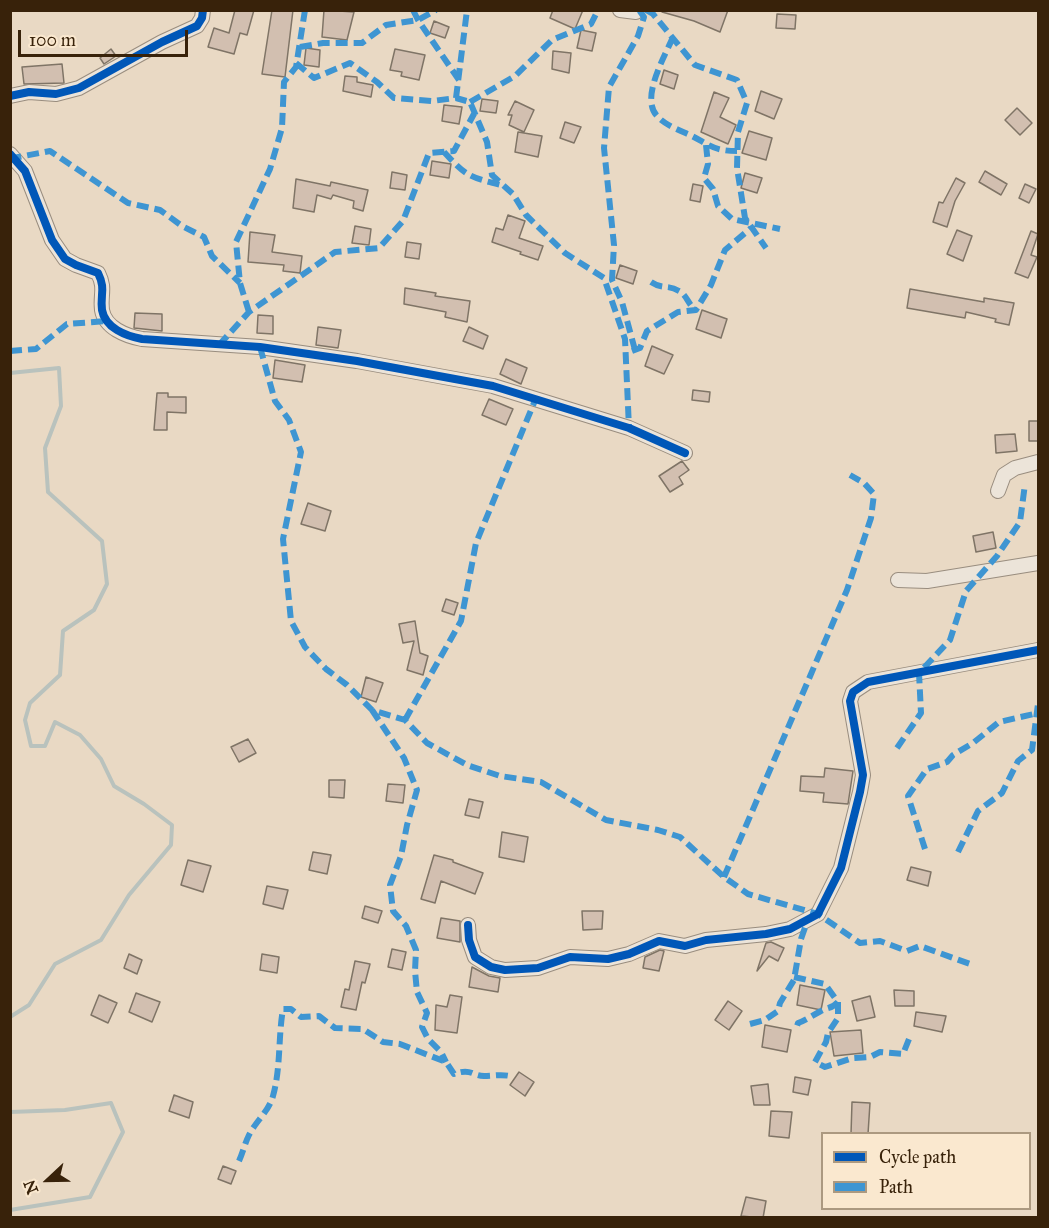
<!DOCTYPE html>
<html>
<head>
<meta charset="utf-8">
<style>
	body { margin:0 }
	#map { position:relative; width:1049px; height:1228px; overflow:hidden; background:#e9d9c4; font-family:"IM FELL Great Primer",serif }
	canvas { display:block }
	.frame { position:absolute; inset:0; border:12px solid #38220a; pointer-events:none }
	.legend { position:absolute; left:821px; top:1132px; width:210px; height:78px; box-sizing:border-box; background:#fae8cf; border:2px solid #ac9980; margin:0; padding:8px 10px; list-style:none; font-size:18px; color:#38220a }
	.legend li { display:flex; align-items:center; gap:12px; height:30px }
	.legend b { width:30px; border:2px solid #ac9980 }
	.north { position:absolute; left:18px; top:1150px; width:60px; height:60px; -webkit-text-stroke:4px #fae8cf; paint-order:stroke; rotate:248deg; font-size:16px; font-weight:700; line-height:24px; text-align:center; color:#38220a }
	.north::after { content:''; display:block; margin:auto; width:21px; height:27px; background:#38220a; clip-path:polygon(50% 0,100% 100%,50% 72%,0 100%) }
	.scale { position:absolute; left:18px; top:30px; width:170px; height:27px; box-sizing:border-box; border:3px solid #38220a; border-top:0; padding-left:8px; font-size:18px; line-height:21px; white-space:nowrap; color:#38220a; -webkit-text-stroke:4px #fae8cf; paint-order:stroke }
</style>
</head>
<body>
<div id="map">
<canvas width="1049" height="1228"></canvas>
<div class="frame"></div>
<ul class="legend">
<li><b style="height:8px;background:#0057b8"></b>Cycle path</li>
<li><b style="height:8px;background:#3e95d2"></b>Path</li>
</ul>
<div class="north">N</div>
<div class="scale">100 m</div>
</div>
<script>
const context = document.querySelector('canvas').getContext('2d');
context.lineJoin = 'round';
function trace(path, color, width, dash) {
  context.strokeStyle = color;
  context.lineWidth = width;
  context.lineCap = dash ? 'butt' : 'round';
  context.setLineDash(dash || []);
  context.stroke(path);
}
function fillPath(path, color) {
  context.fillStyle = color;
  context.fill(path, 'evenodd');
}
trace(new Path2D(`
	M10,373L59,368L61,406L45,448L48,492L102,541L107,584L94,610L63,631L60,675L30,703L25,720L31,746H45L55,722L80,735L101,759L114,786L144,804L172,825L171,845L129,895L101,940L55,964L29,1005L10,1017
	M10,1112L65,1110L111,1103L123,1132L90,1197L10,1210`), '#b9c2bd', 4);
const building = new Path2D(`
	M235,10H254L247,35L240,33L234,54L208,47L214,28L229,33Z
	M272,10H293L285,77L262,74Z
	M324,10L354,12L347,40L322,37Z
	M553,10H583L575,29L550,18Z
	M663,10H728L720,32L694,21L662,12Z
	M777,14L796,15L795,29L776,28Z
	M434,21L449,27L445,38L430,33Z
	M581,30L596,33L592,51L577,48Z
	M306,48L320,50L319,67L304,65Z
	M111,49L116,56L104,64L100,58Z
	M395,49L425,55L419,80L401,76L402,72L390,70Z
	M553,51L571,53L569,73L552,69Z
	M62,64L64,83L24,84L22,67Z
	M664,70L678,75L674,89L660,84Z
	M345,76L357,77V82L373,85L371,97L343,91Z
	M761,91L782,99L774,119L755,111Z
	M714,92L729,98L720,117L736,125L728,144L701,132Z
	M482,99L498,101L496,113L480,111Z
	M515,101L534,110L524,132L509,125L512,115H508Z
	M444,105L462,107L459,124L442,121Z
	M1017,108L1032,123L1020,135L1005,120Z
	M565,122L581,127L574,143L560,138Z
	M749,131L772,138L766,160L742,153Z
	M518,132L542,136L538,157L515,152Z
	M432,161L451,164L449,178L430,175Z
	M985,171L1007,184L1001,195L979,182Z
	M392,172L407,175L405,190L390,188Z
	M745,173L762,178L757,193L741,188Z
	M956,178L965,183L955,201L947,227L933,222L939,202L943,203Z
	M296,179L330,186L331,182L368,190L363,211L353,208L354,201L333,195L331,199L317,195L314,212L293,208Z
	M693,184L703,186L700,202L690,200Z
	M1025,184L1036,189L1029,203L1019,198Z
	M508,215L525,221L519,238L543,246L538,260L520,254L521,252L492,242L496,228L503,230Z
	M355,226L371,229L369,245L352,243Z
	M957,230L972,236L963,261L947,254Z
	M1031,231L1038,234L1031,255L1037,257L1028,278L1015,273Z
	M250,232L275,235L272,252L302,256L300,273L283,271L284,265L248,262Z
	M407,242L421,244L419,259L405,257Z
	M620,265L637,271L633,284L616,278Z
	M405,288L436,293L435,296L470,301L467,322L445,317L446,312L404,304Z
	M910,289L984,302V298L1014,303L1009,325L995,322L996,319L966,312L965,318L907,308Z
	M702,310L727,319L721,338L696,329Z
	M135,313L162,314V331L134,328Z
	M258,315L273,316V334L257,333Z
	M318,327L341,330L338,348L316,345Z
	M469,327L488,336L483,349L463,341Z
	M652,346L673,355L664,374L645,366Z
	M506,359L527,368L521,384L500,374Z
	M275,360L305,365L302,382L273,378Z
	M693,390L710,392L709,402L692,400Z
	M157,393H168V397H186V413L167,412V430H154Z
	M489,399L513,409L506,425L482,415Z
	M1029,421H1038V441H1029Z
	M1015,434L1017,451L996,453L995,435Z
	M682,461L689,470L679,477L683,484L670,492L659,476Z
	M308,503L331,511L325,531L301,524Z
	M993,532L996,548L976,552L973,536Z
	M446,599L458,603L454,615L442,611Z
	M415,621L420,653L428,656L423,675L407,670L414,641L403,643L399,624Z
	M366,677L383,683L376,702L361,697Z
	M248,739L256,753L239,762L231,747Z
	M825,768L853,771L848,804L823,802L824,793L800,791L801,776L824,777Z
	M329,780H345L344,798L329,797Z
	M388,784L405,785L403,803L386,801Z
	M469,799L483,802L479,818L465,815Z
	M502,832L528,837L524,862L499,857Z
	M313,852L331,855L327,874L309,870Z
	M434,855L453,860V862L483,873L475,894L441,881L435,903L421,899Z
	M188,860L211,866L203,892L181,885Z
	M911,867L931,872L928,886L907,880Z
	M267,886L288,890L283,909L263,904Z
	M365,906L382,911L378,923L362,918Z
	M582,911H603L602,929L583,930Z
	M441,918L460,921V942L437,938Z
	M771,942L784,948L778,961L769,956L757,971L766,943Z
	M392,949L406,952L402,970L388,967Z
	M660,950L664,951L659,971L643,968L645,957Z
	M129,954L142,960L137,974L124,968Z
	M262,954L279,957L277,973L260,970Z
	M355,961L370,964L365,983L362,982L356,1010L341,1007L345,989L349,990Z
	M472,967L489,976L500,978L498,992L469,987Z
	M800,985L825,990L821,1010L797,1005Z
	M894,990L914,991V1006H895Z
	M136,993L160,1002L152,1022L129,1012Z
	M99,995L117,1003L108,1023L91,1015Z
	M450,995L462,997L457,1033L435,1030L436,1005L447,1007Z
	M870,996L875,1017L857,1021L852,1001Z
	M728,1001L742,1011L729,1030L715,1020Z
	M916,1012L946,1016L942,1032L914,1026Z
	M765,1025L791,1030L787,1052L762,1047Z
	M861,1030L863,1053L834,1056L830,1032Z
	M519,1072L534,1082L525,1096L510,1085Z
	M795,1077L811,1080L808,1095L793,1092Z
	M768,1084L770,1105H754L751,1086Z
	M174,1095L193,1102L189,1118L169,1111Z
	M852,1102L870,1103L868,1134H851Z
	M771,1111L792,1112L789,1138L769,1136Z
	M223,1166L236,1171L231,1184L218,1179Z
	M746,1197L766,1201L763,1218L741,1216Z`);
fillPath(building, '#d2bfb0');
trace(building, '#7f7466', 1.5);
const minor = new Path2D(`
	M620,10L636,12V10
	M10,96L29,92L56,94L79,88L162,42L197,26L202,18L203,10
	M10,154L25,171L52,240L65,259L76,265L98,273C106,289 100,294 102,310C105,328 126,336 142,339L260,347L357,361L493,386L629,428L685,453
	M998,491L1004,475L1015,468L1038,462
	M898,580L927,581L1038,563
	M468,925L469,940L475,957L491,967L505,970L538,968L570,957L608,959L629,954L659,941L685,946L706,940L766,934L790,929L818,914L841,868L860,792L863,775L850,701L853,692L868,682L1038,650`);
trace(minor, '#998d7f', 16);
trace(minor, '#ece4d9', 14);
trace(new Path2D(`
	M413,10L418,20L459,80
	M646,10L653,14L695,65L737,80L747,103L738,132L737,168L745,218L766,248
	M673,37C665,56 640,98 657,116C665,125 679,130 690,135C710,145 713,151 737,151
	M300,47L323,43H362L386,25L418,20L436,10
	M296,63L314,78L350,63L377,82L394,98L432,101L456,98L470,102L487,142L492,175L513,194L526,215L565,253L604,278L625,339L629,428
	M456,98L467,10
	M470,102L515,76L552,40L591,24L598,10
	M706,145L708,164L704,178L713,189L718,206L732,219L780,229
	M444,152C466,176 469,177 501,185
	M10,160L13,158L50,151L128,203L160,210L182,226L204,237L212,256L240,283
	M651,282C663,290 668,284 679,291C687,295 688,305 696,310
	M249,312L240,283L236,242L270,169L282,128L284,82L296,67L305,10
	M219,345L249,312L335,252L379,248L403,221L429,153L454,151L475,112
	M260,347L275,401L289,420L301,452L283,539L291,621L305,647L326,669L347,685L372,710L405,720L427,743L467,765L500,776L541,782L606,820L658,830L680,837L724,877L748,894L818,914L860,943L880,941L907,951L920,946L970,964
	M635,350L622,302L612,280L614,245L604,148L609,87L638,36L644,17L639,10
	M10,351L36,349L67,324L107,321
	M632,351L640,348L647,331L678,312L696,310L711,285L725,250L751,228
	M372,710L404,758L417,790L407,825L401,856L390,885L393,911L406,926L416,950L415,971L417,992L427,1013L422,1027L428,1039L441,1052L446,1062
	M405,720L461,621L476,543L536,398
	M897,748L921,713L919,673L950,640L966,591L997,556L1020,522L1025,484
	M925,849L908,796L927,769L947,762L953,755L973,743L999,722L1038,713
	M958,852L978,811L1002,793L1018,761L1032,750L1038,704
	M724,877L847,590L871,518L874,494L864,483L850,475
	M794,977L825,984L838,1002C832,1009 828,1007 821,1011C813,1015 806,1020 798,1023L796,1029
	M838,1002V1018L828,1033L826,1042L815,1062L825,1067L853,1058L870,1057L880,1052L903,1054L911,1034
	M750,1024L765,1020L778,1011L780,1003L794,980L801,939L807,922
	M239,1161C243,1152 245,1143 249,1135C256,1121 269,1111 273,1096C281,1067 278,1038 283,1009H291L301,1017L319,1016L335,1028L363,1029L383,1042L400,1044L446,1062L454,1074C472,1068 470,1075 484,1076C494,1076 500,1074 510,1076`), '#3e95d2', 6, [12, 6]);
trace(new Path2D(`
	M10,96L29,92L56,94L79,88L162,42L197,26L202,18L203,10
	M10,154L25,171L52,240L65,259L76,265L98,273C106,289 100,294 102,310C105,328 126,336 142,339L260,347L357,361L493,386L629,428L685,453
	M468,925L469,940L475,957L491,967L505,970L538,968L570,957L608,959L629,954L659,941L685,946L706,940L766,934L790,929L818,914L841,868L860,792L863,775L850,701L853,692L868,682L1038,650`), '#0057b8', 8);
</script>
</body>
</html>
